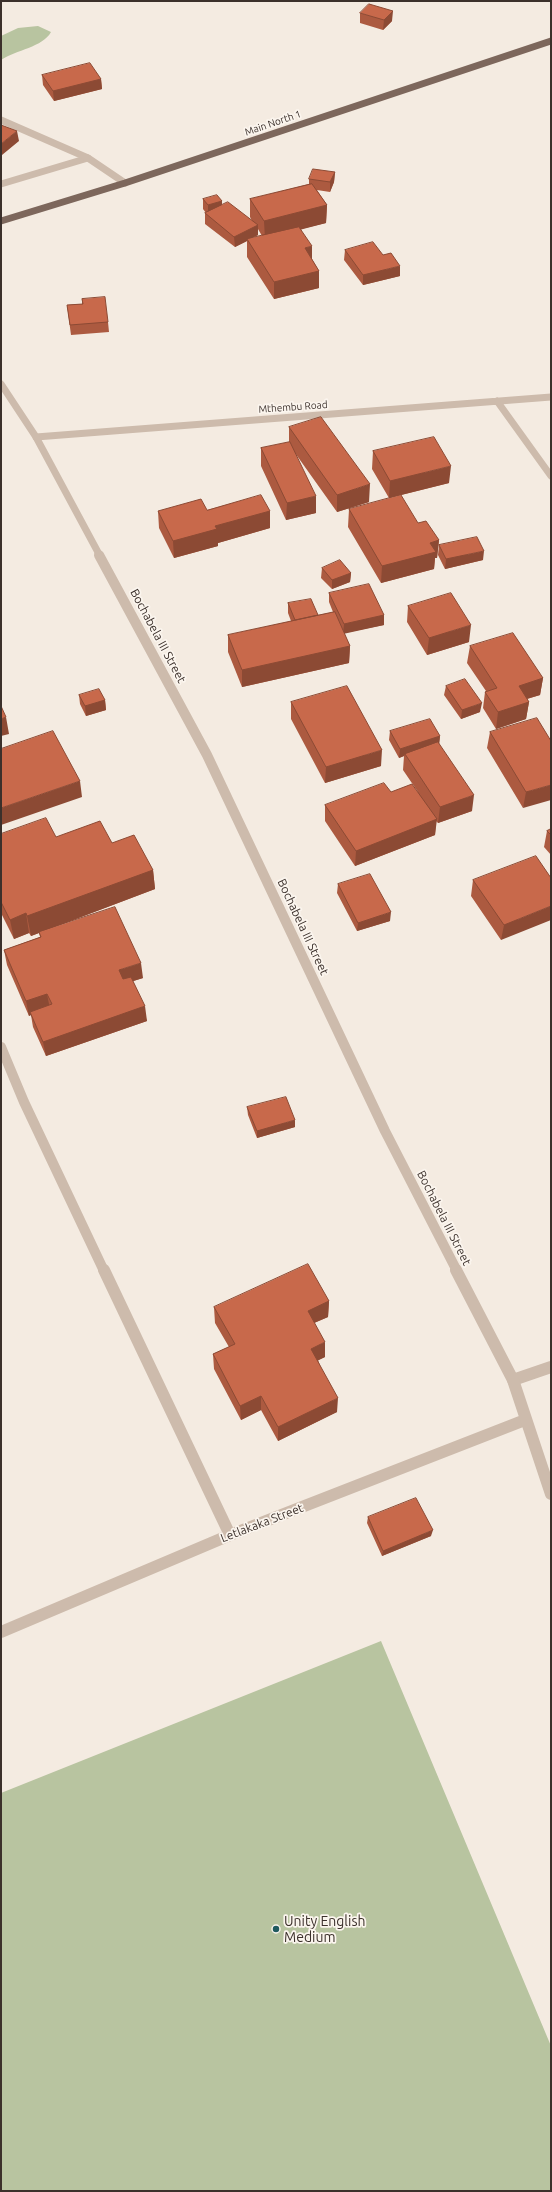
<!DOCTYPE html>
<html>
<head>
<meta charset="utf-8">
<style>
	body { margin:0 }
	#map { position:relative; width:552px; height:2192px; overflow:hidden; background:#f4ebe1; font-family:Ubuntu,sans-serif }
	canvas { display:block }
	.frame { position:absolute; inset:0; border:2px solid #3b302b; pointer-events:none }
</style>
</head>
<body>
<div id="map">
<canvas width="552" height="2192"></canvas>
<div class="frame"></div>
</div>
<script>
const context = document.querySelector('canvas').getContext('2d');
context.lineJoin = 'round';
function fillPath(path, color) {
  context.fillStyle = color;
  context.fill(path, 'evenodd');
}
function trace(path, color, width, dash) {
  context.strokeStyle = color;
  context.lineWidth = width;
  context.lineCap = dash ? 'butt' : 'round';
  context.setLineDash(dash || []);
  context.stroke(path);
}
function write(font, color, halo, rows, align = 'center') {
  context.font = font + ' Ubuntu,sans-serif';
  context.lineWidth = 3.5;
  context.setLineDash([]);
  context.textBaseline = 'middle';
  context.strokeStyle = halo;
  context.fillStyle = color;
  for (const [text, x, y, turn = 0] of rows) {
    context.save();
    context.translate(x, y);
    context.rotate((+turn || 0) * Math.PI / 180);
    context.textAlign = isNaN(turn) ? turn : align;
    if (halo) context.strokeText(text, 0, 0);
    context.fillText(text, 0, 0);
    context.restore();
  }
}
fillPath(new Path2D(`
	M38,26L51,32C43,47 16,50 1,60V36L18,28Z
	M381,1641L551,2046V2191H1V1793Z`), '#b8c4a0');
trace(new Path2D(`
	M1,184L88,158`), '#cdbbac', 7);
trace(new Path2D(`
	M1,120L88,158L125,183
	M497,401L551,476
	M36,437L551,397`), '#cdbbac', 7);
trace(new Path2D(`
	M1,1047L24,1102L104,1271`), '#cdbbac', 10);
trace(new Path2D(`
	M104,1270L230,1535
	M513,1380L551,1367
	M1,1632L230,1535L525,1420`), '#cdbbac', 12);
trace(new Path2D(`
	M1,384L36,437L100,556`), '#cdbbac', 7);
trace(new Path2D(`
	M99,555L207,755L385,1131L457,1271`), '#cdbbac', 10);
trace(new Path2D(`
	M456,1270L513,1380L551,1494`), '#cdbbac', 12);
trace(new Path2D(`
	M1,221L125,183L551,41`), '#7d675c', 7);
fillPath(new Path2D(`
	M360,13L392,21L383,30L360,23Z
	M42,75L101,79L102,89L54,101L43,85Z
	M335,172L334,182L330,192L317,190L327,205L326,223L301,229L312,259L319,271V288L274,299L247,257V241L235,247L205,224V213H206L203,209V199L222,201V205L252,221L250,217V199L309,184V179ZM258,229L262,236L252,238L258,235Z
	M345,250L400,276L363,285L344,260Z
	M82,299L108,322L109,332L71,335L67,305L82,304Z
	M289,427L369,502L337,512L295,453L316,513L286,520L261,466V448L289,442Z
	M373,451L449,483L389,498L372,469Z
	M349,509L418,523L439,540L437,558H435L434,569L381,583L348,527Z
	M207,510L270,511V528L218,543V546L174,558L159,528L158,511Z
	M439,545L483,560L445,569L438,555Z
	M322,568L351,573L350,582L332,589L321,578Z
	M329,593L384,615V625L344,633L350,646L349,663L242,687L228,652V635L291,621L288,613V603L318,615L333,612L329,602Z
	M408,606L469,642L427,655L407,622Z
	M470,646L543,678L540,695L527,699L529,702L526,719L496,729L483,708L485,692L486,691L467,663Z
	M446,686L480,712L461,719L444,695Z
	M79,695L105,700L106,710L86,716L80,704Z
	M291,702L381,766L325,783L291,719Z
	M390,731L440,736L439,744L472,811L438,823L436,821L435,835L355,866L325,821V805L391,792H418L403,770L404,756L399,758L389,740Z
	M490,732L551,741L523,808L487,748Z
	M551,829V855L544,847L547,831Z
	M1,834L56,837L112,843L153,870L155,889L31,936L29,933L14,939L1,913Z
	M551,878L501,940L471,896L473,880Z
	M338,884L390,921L357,931L337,893Z
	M39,932L143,978L133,981L147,1021L46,1056L33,1027L31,1015L29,1016L7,965L4,950L40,937Z
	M247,1107L295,1127L257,1138L248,1115Z
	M329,1301L328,1317L314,1323L325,1357L318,1360L337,1412L278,1441L261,1410L241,1420L214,1369L213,1354L229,1347L215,1323L214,1307Z
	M368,1517L431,1536L382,1556L367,1523Z`), '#ac5a40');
fillPath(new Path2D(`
	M393,11L392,21L383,30L384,20Z
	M101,79L102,89L54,101L53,91Z
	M17,131L19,141L2,155L1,144Z
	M335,172L334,182L330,192V182Z
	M222,201V211L208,215V205Z
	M327,205L326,223L265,239L264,221Z
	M258,225V235L247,240V239V241L235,247L234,237Z
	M312,246V264L305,248Z
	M400,266V276L363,285V275Z
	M319,271V288L274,299V282Z
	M451,466L449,483L389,498L390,481Z
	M370,484L369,502L337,512V495Z
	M316,496V513L286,520L287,503Z
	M270,511V528L218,543V546L174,558L173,541L215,526Z
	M439,540L437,558H435L434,569L381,583L382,566L430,543Z
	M484,551L483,560L445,569L446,559Z
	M351,573L350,582L332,589V580Z
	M384,615V625L343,634L344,624Z
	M471,625L469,642L427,655L429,638Z
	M350,646L349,663L242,687V670Z
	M543,678L540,695L516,702L519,686Z
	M105,700L106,710L86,716L85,706Z
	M529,702L526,719L496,729L498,712Z
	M482,703L480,712L461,719L462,710Z
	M6,717L9,734L1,736V719Z
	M440,736L439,745L405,754L404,756L399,758L400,749Z
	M382,750L381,766L325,783L326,767Z
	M80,781L82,797L1,825V808Z
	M551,785V800L523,808L526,792Z
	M474,795L472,811L438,823L440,807Z
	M437,819L435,835L355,866L356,851Z
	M153,870L155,889L31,936L27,916Z
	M551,906V920L501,940L504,925Z
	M391,912L390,921L357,931L358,923Z
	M26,913L29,933L14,939L10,920Z
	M141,963L143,978L121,985L119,970Z
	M47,994L50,1009L30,1012L31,1015L29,1016L26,1001Z
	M145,1006L147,1021L46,1056L43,1042Z
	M295,1120V1127L257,1138V1131Z
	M329,1301L328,1317L307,1326L308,1311Z
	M325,1342V1357L311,1364V1349Z
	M261,1396V1410L241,1420L240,1406Z
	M338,1398L337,1412L278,1441V1427Z
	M433,1530L431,1536L382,1556L383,1551Z`), '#8c4a34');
const building = new Path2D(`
	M369,4L393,11L384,20L360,13Z
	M90,63L101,79L53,91L42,75Z
	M1,125L17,131L1,144Z
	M313,169L335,172L330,182L309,179Z
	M312,184L327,205L264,221L250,199Z
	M217,195L222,201L208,205L203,199Z
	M228,202L258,225L234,237L205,213Z
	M299,227L312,246L305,248L319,271L274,282L247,239Z
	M373,242L383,255L391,253L400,266L363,275L345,250Z
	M105,297L108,322L70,325L67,305L83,304L82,299Z
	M321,417L370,484L337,495L289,427Z
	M434,437L451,466L390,481L373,451Z
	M290,442L316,496L287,503L261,448Z
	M261,495L270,511L215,526L217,529L173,541L158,511L201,499L207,510Z
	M401,495L418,523L426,521L439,540L430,543L436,552L382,566L349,509Z
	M477,537L484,551L446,559L439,545Z
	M340,560L351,573L332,580L322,568Z
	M369,584L384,615L344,624L329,593Z
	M451,593L471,625L429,638L408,606Z
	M311,599L318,615L295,620L288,603Z
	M335,612L350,646L242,670L228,635Z
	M513,633L543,678L519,686L529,702L498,712L485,692L497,688L470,646Z
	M465,679L482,703L462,710L446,686Z
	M347,686L382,750L326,767L291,702Z
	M99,689L105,700L85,706L79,695Z
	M1,706L6,717L1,719Z
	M537,718L551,741V785L526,792L490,732Z
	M430,719L440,736L400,749L390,731Z
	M53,731L80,781L1,808V749Z
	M438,742L474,795L440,807L405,754Z
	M384,783L391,792L412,784L437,819L356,851L325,805Z
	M46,818L56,837L100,821L112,843L134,835L153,870L27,916L26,913L10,920L1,902V834Z
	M551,829V835L547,831Z
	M536,856L551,878V906L504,925L473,880Z
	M370,874L391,912L358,923L338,884Z
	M115,907L141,963L119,970L123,979L131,977L145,1006L43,1042L30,1012L52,1004L47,994L26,1001L4,950L41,937L39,932Z
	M286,1097L295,1120L257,1131L247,1107Z
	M308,1264L329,1301L308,1311L325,1342L311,1349L338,1398L278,1427L261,1396L240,1406L213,1354L235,1344L214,1307Z
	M416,1498L433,1530L383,1551L368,1517Z`);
fillPath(building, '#c8694b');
trace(building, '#8c4a34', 1);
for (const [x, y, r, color] of [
	[276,1929,4,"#1f5a5e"]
]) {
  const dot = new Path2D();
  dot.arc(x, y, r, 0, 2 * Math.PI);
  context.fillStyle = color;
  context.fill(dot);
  trace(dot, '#fbf5ee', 1.5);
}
write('10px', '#3b302b', '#fbf5ee', [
	["Main North 1",273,123,-19],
	["Mthembu Road",293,407,-4]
]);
write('12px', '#3b302b', '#fbf5ee', [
	["Bochabela III Street",158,636,62],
	["Bochabela III Street",303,927,65],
	["Bochabela III Street",444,1218,63],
	["Letlakaka Street",262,1523,-21]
]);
write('14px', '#3b302b', '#fbf5ee', [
	["Unity English",284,1921],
	["Medium",284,1937]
], 'left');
</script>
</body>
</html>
